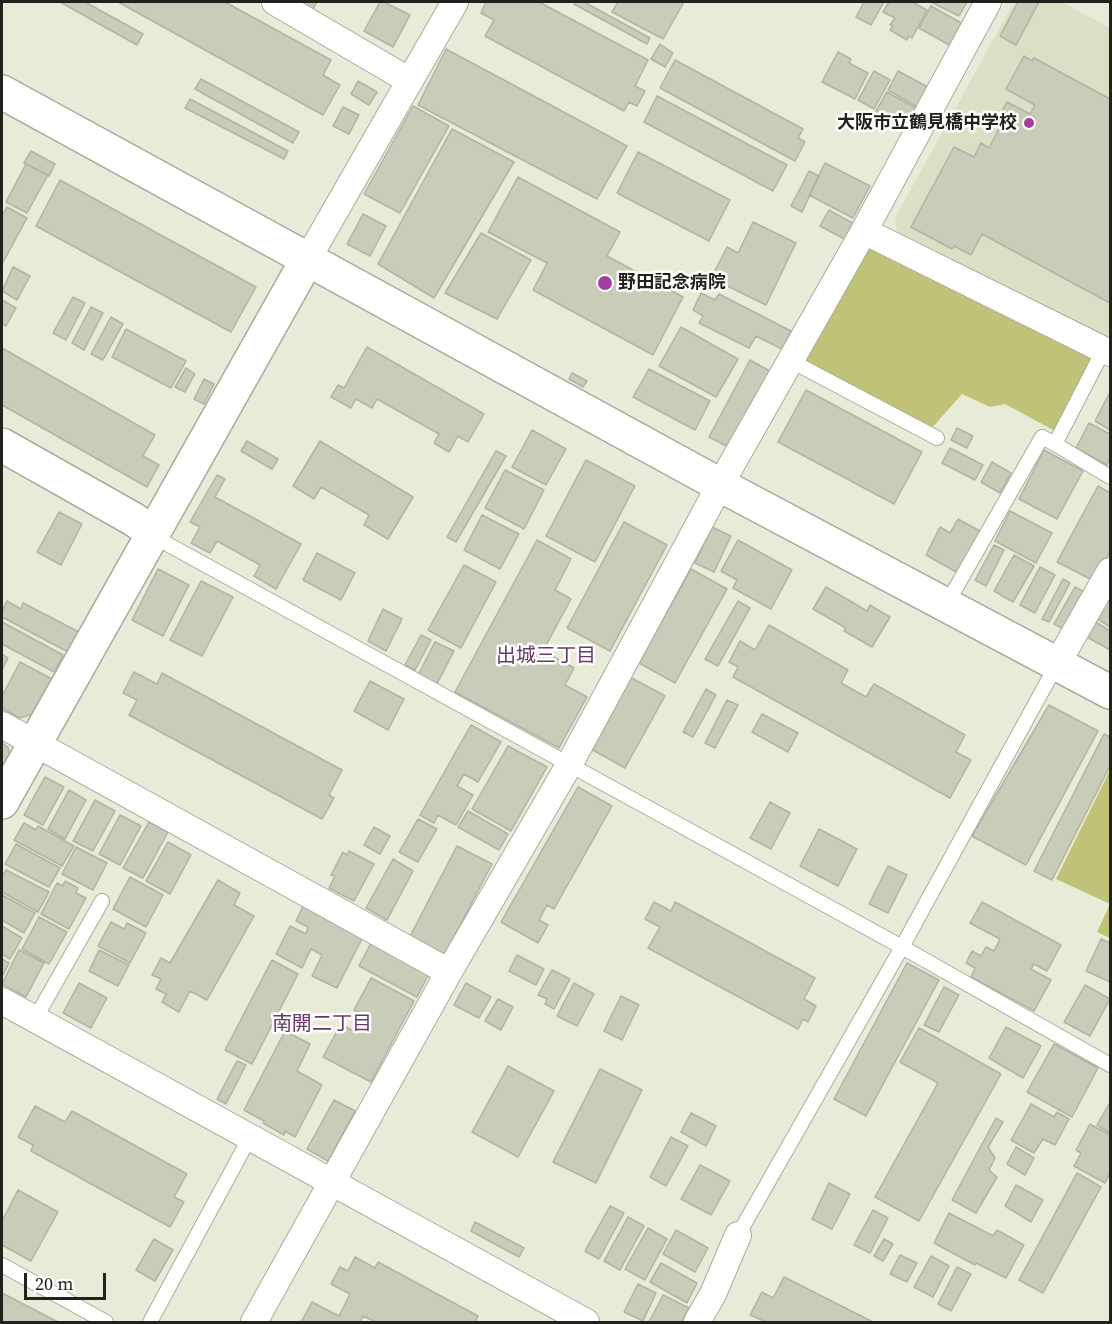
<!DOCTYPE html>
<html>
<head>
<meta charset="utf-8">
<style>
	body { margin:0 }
	#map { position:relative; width:1112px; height:1324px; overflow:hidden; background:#e9ebd9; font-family:"Source Serif 4",serif }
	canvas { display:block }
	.frame { position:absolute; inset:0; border:3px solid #22221c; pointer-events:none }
	.scale { position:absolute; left:24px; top:1273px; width:82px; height:27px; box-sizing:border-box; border:3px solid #22221c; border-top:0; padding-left:8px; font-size:18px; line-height:21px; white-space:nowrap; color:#22221c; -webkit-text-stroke:4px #fff; paint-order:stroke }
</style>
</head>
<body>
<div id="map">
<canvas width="1112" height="1324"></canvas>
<div class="frame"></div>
<div class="scale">20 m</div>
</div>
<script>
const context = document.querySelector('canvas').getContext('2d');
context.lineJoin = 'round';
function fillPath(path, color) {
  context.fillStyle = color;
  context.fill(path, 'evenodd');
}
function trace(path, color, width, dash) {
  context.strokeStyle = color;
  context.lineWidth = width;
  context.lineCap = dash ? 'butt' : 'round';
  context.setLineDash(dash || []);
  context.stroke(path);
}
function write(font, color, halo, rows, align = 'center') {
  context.font = font + ' "Source Serif 4","Noto Sans JP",serif';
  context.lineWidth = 5;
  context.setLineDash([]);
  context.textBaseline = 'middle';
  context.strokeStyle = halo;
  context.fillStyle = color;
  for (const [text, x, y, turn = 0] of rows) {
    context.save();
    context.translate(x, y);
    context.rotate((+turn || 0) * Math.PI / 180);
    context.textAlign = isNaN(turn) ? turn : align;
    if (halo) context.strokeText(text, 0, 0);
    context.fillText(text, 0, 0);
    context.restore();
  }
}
fillPath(new Path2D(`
	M1014,2H1062L1110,28V341L897,232L895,218Z`), '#dcdec6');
fillPath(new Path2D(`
	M876,243L1094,356L1055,431L1005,404L990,407L962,394L931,429L802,361L865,248Z
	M1110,770V938L1097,932L1110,904L1056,879Z`), '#c0c377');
const building = new Path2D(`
	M60,2H85L143,34L137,45Z
	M118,2H225L331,60L323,75L340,85L323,115Z
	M298,2H317L313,9Z
	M380,2H384L410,15L393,47L364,31Z
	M486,2H539L648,60L635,86L645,91L637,106L629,102L624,111L485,36L494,20L481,13Z
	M576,2H584L650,38L647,44L574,4Z
	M618,2H684L663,39L612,12Z
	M864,2H884L871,25L856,17Z
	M889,2H915L914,3L927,10L912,38L909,36L907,40L890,30L893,26L890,25L895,18L883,12Z
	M931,2H967L959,16Z
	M1018,2H1039L1016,45L1000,36Z
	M931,6L963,24L951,46L919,28Z
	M660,44L673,53L665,67L651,59Z
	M446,49L627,146L597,199L418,105Z
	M838,52L851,59L849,63L868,73L855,99L822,82Z
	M1024,56L1032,61L1034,58L1110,99V303L982,234L971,255L954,246L952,249L911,227L954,147L974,157L981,143L989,148L1003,121L998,118L1007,102L1030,114L1035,105L1006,89Z
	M675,60L803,129L798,138L805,142L795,161L660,88Z
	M874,71L890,80L874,109L858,100Z
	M898,71L928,87L921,109L888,90Z
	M201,79L299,132L293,143L195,89Z
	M358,81L377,92L369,105L351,94Z
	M887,92L921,111L911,130L876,111Z
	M657,96L787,165L773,191L644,122Z
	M190,99L288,151L284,159L185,108Z
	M413,106L449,126L400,213L364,194Z
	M343,107L359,115L349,134L333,126Z
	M452,129L514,162L434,298L378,264Z
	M31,151L55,164L49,176L24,163Z
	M638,152L730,200L709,241L617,193Z
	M825,163L870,186L853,218L809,195Z
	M26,164L48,175L27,213L6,202Z
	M809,171L819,176L802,212L791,206Z
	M518,177L620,232L607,256L683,297L653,355L533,290L547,263L488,232Z
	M60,180L256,287L231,332L36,226Z
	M7,207L27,218L2,264V216Z
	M829,210L856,225L848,241L820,226Z
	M363,214L386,226L370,256L347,244Z
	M753,222L796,243L766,305L711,278L727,247L738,253Z
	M481,233L531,260L497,319L445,293Z
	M13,267L30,276L17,300L2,291Z
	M701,293L715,300L719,294L791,331L782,349L756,336L749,348L699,323L703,316L693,310Z
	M73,297L85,303L66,340L53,333Z
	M2,300L16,308L6,326L2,324Z
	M91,307L103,313L84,350L72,343Z
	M111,317L123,324L103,360L91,354Z
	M681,327L738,359L716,397L659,366Z
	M126,329L186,361L171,388L112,357Z
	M367,347L484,414L468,442L458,436L449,452L434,443L439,434L377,399L372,408L356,399L351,408L331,397L338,385L344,388Z
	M2,348L155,435L143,456L159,465L147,487L2,405Z
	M750,360L775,374L734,450L709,437Z
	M186,368L195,374L185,392L175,387Z
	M649,369L710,401L695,430L633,397Z
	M572,373L587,381L583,387L569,379Z
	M204,379L214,384L204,404L194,399Z
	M806,390L922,452L894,504L778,442Z
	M1110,392V430L1095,421Z
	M1089,423L1110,434V458L1107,465L1076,448Z
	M957,428L973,436L967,448L951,440Z
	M532,430L566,449L546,485L512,467Z
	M247,441L278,459L272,469L241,451Z
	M320,441L413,497L388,539L364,525L369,515L321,487L314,499L293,486Z
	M950,448L983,465L975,480L942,463Z
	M1044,450L1083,471L1057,519L1019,499Z
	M496,451L506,456L456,542L447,537Z
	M586,460L635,486L595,562L546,536Z
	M992,462L1011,473L1000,493L981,482Z
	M505,470L544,490L524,529L485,508Z
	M217,475L225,479L215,497L301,544L276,589L254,576L260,565L217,541L210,553L191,543L200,527L190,522Z
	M1098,486L1110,493V551L1094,581L1057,562Z
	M1010,511L1052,533L1036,563L995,541Z
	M59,512L82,524L61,565L37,552Z
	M482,515L519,534L500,569L464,550Z
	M958,519L980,531L958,573L926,555L940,527L950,533Z
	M624,522L667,545L610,651L567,628Z
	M712,527L731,536L714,572L695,563Z
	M537,540L571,559L555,590L571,599L543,651L574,668L565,685L587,697L559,748L455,692Z
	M738,540L792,570L771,609L733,588L737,580L721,571Z
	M994,545L1004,550L986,586L975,580Z
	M317,553L355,573L341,600L303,580Z
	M1014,555L1034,566L1013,602L994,591Z
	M464,565L496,582L461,648L428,630Z
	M1040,567L1055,575L1035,613L1020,605Z
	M158,569L189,585L163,636L132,620Z
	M691,569L727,589L675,683L639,663Z
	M1063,579L1070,583L1049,622L1042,619Z
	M201,581L233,597L202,656L170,640Z
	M826,587L867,611L870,605L890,617L872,647L844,631L846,628L813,609Z
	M1075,587L1086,593L1065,630L1054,624Z
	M1110,593V627L1096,618Z
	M7,601L21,609L23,603L79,632L68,652L2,617V611Z
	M738,601L750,608L718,666L705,659Z
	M383,609L402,619L386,651L368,641Z
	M2,622L63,655L54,672L2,644Z
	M1096,622L1110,631V650L1087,637Z
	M769,625L848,670L841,683L866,697L874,684L965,735L956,752L971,760L950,798L733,677L738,667L729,662L740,641L755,650Z
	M421,635L431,640L415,670L405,665Z
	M435,642L454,651L437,684L418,675Z
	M2,654L8,658L2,670Z
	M20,662L52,679L34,714L19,718L2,708V696Z
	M134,672L157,684L162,673L342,770L329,795L334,798L322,819L129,715L137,700L123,693Z
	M630,677L665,696L625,768L591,749Z
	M370,681L404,699L388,730L354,711Z
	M706,689L716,695L693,737L683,732Z
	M727,700L738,705L715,748L705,743Z
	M1049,705L1098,731L1026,865L972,836Z
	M762,714L798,733L788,752L752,732Z
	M471,725L501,742L478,782L464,774L457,786L473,795L456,825L438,815L434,823L420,815Z
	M1104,734L1110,737V766L1052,880L1034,871Z
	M2,743L8,747L10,759L2,774Z
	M508,746L547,767L511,831L472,809Z
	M45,777L64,787L43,825L24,815Z
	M578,787L612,806L554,909L547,905L539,920L548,925L538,943L501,922Z
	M69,790L86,800L65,839L48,829Z
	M95,800L115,811L93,851L73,841Z
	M770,802L790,813L771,849L750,838Z
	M468,811L508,834L499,850L458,827Z
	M120,815L141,826L120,865L99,854Z
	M418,819L437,829L418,862L399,852Z
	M149,822L168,832L143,878L123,868Z
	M24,823L36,830L38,826L74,846L62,866L14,840Z
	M374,827L390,836L380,854L364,845Z
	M819,829L857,849L838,886L800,866Z
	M168,842L191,855L170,894L146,881Z
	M16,844L60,868L49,887L5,864Z
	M457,846L492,864L444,956L409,938Z
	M76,847L107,863L93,890L62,874Z
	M349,851L374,864L354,901L329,888L335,876L331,875L343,852L347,855Z
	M393,859L413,871L387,920L366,908Z
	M888,866L907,875L888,913L869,904Z
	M6,870L49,892L38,912L2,892V877Z
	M130,877L163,895L146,927L113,909Z
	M218,880L240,893L234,905L254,916L207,1000L190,991L179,1012L162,1002L166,994L156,989L161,979L152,975L161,958L170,963Z
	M65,881L78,888L76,893L86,898L69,929L41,914L57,883L63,886Z
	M2,895L35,913L24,933L2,920Z
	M306,900L366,931L337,988L312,976L322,955L311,949L302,968L276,954L290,926L306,934L308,927L296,921Z
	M654,902L671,911L675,902L815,978L804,999L816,1006L808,1022L803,1019L798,1029L648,948L660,927L645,919Z
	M982,902L1061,945L1047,971L1034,964L1031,969L1051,980L1034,1011L971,977L975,968L966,963L972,951L981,956L986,947L994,951L1000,939L970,923Z
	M39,917L67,932L49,964L22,949Z
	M111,922L124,929L127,923L146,933L130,963L98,946Z
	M2,926L22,938L10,959L2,954Z
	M373,939L431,970L417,997L359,966Z
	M1101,939L1110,943V982L1086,971Z
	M19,950L44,963L26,997L2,984Z
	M99,950L129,965L118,986L89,971Z
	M517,955L544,969L536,985L509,971Z
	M2,959L9,963L2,977Z
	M272,960L298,974L252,1064L225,1050Z
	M907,963L939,980L866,1116L834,1099Z
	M552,970L570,979L554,1009L545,1004L547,999L538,995Z
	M371,978L414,1001L371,1082L323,1057L341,1024L353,1031L362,1014L354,1010Z
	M79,983L107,998L91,1028L63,1013Z
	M466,983L491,997L479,1018L454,1005Z
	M574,983L594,994L577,1026L557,1016Z
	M1085,985L1110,999L1090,1036L1064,1022Z
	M944,987L959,995L939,1032L924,1025Z
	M621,996L639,1005L622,1040L604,1031Z
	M498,999L513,1007L501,1030L485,1021Z
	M1006,1027L1041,1046L1023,1078L989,1058Z
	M919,1028L1001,1074L919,1221L875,1197L938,1083L900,1062Z
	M285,1031L310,1044L297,1071L322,1085L295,1137L285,1131L284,1135L263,1123L264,1121L244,1110Z
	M1054,1044L1098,1068L1072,1117L1027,1092Z
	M237,1061L246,1065L226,1104L217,1099Z
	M508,1066L554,1091L518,1157L472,1132Z
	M600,1069L642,1090L596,1183L553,1162Z
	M334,1100L355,1111L328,1161L307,1149Z
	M1031,1104L1054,1117L1057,1112L1069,1119L1055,1145L1043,1139L1034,1153L1011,1140Z
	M1109,1104L1110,1105V1133L1097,1125Z
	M35,1106L65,1122L72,1111L187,1174L174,1197L184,1202L170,1227L31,1151L33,1145L18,1137Z
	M691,1113L716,1126L706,1146L681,1132Z
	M996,1118L1003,1122L988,1147L995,1158L989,1170L997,1177L976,1213L952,1200Z
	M1090,1124L1110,1135V1173L1105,1183L1074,1166L1081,1153L1076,1150Z
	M671,1137L688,1146L666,1186L650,1177Z
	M1016,1147L1034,1158L1025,1175L1007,1164Z
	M700,1165L730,1181L711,1215L681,1199Z
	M1077,1173L1101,1187L1043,1293L1019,1280Z
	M829,1183L850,1194L832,1229L812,1219Z
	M1016,1185L1043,1200L1031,1222L1005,1206Z
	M18,1190L58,1212L31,1261L2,1245V1221Z
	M610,1206L624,1213L599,1259L585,1251Z
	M873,1210L888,1218L870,1253L854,1245Z
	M949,1213L993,1236L997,1230L1024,1245L1006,1278L976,1263L975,1265L934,1243Z
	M628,1217L644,1226L620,1270L604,1261Z
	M475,1222L524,1248L519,1257L471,1231Z
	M648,1228L667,1239L645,1280L625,1269Z
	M676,1230L708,1248L695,1272L663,1254Z
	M154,1239L173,1250L155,1281L136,1270Z
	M884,1239L893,1244L883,1261L874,1256Z
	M900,1255L917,1263L907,1282L890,1274Z
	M931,1256L949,1266L933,1297L914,1287Z
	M355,1257L375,1268L378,1262L478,1316L475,1322H376L363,1316L360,1322H301L312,1302L339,1316L350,1294L331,1284L340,1267L348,1271Z
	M661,1263L697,1283L687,1303L650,1282Z
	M957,1267L971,1274L951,1311L938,1304Z
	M784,1277L873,1322H766L750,1315L762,1292L773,1298Z
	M638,1284L656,1293L643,1321L624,1312Z
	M2,1293L58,1322H2Z
	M663,1295L689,1308L681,1322H649Z`);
fillPath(building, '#caccba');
trace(building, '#b2b3a2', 1.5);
const lane = new Path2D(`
	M791,361L937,438
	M1055,444L1110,477
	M153,533L169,545L902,947L1110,1065
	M946,605L1042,437L1055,444L1104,349
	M35,1019L102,901
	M738,1235L902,947L1057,664
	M2,1265L106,1322
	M150,1322L250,1137`);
const street = new Path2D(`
	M275,2L410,81
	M864,231L1110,353
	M307,260L455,2
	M1057,664L1110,571
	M2,725L449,972
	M2,1001L586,1322
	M254,1322L449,972L569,765L720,485L864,231L988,2
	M697,1322L713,1294L738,1235`);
const secondary = new Path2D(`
	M2,92L720,485L1110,692
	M2,445L133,519L152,532
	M2,802L307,260`);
trace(lane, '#aaab9a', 16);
trace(street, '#aaab9a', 28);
trace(secondary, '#aaab9a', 36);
trace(lane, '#fff', 14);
trace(street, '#fff', 26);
trace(secondary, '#fff', 33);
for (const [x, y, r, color] of [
	[1029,123,6,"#a43ea2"],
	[605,283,8,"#a43ea2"]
]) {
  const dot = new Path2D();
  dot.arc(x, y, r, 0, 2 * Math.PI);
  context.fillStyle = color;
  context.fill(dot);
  trace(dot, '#fff', 2);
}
write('bold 18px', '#22221c', '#fff', [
	["大阪市立鶴見橋中学校",1017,123],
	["野田記念病院",618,283,"left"]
], 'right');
write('20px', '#6a3768', '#fff', [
	["出城三丁目",546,657],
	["南開二丁目",322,1025]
]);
</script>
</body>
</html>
